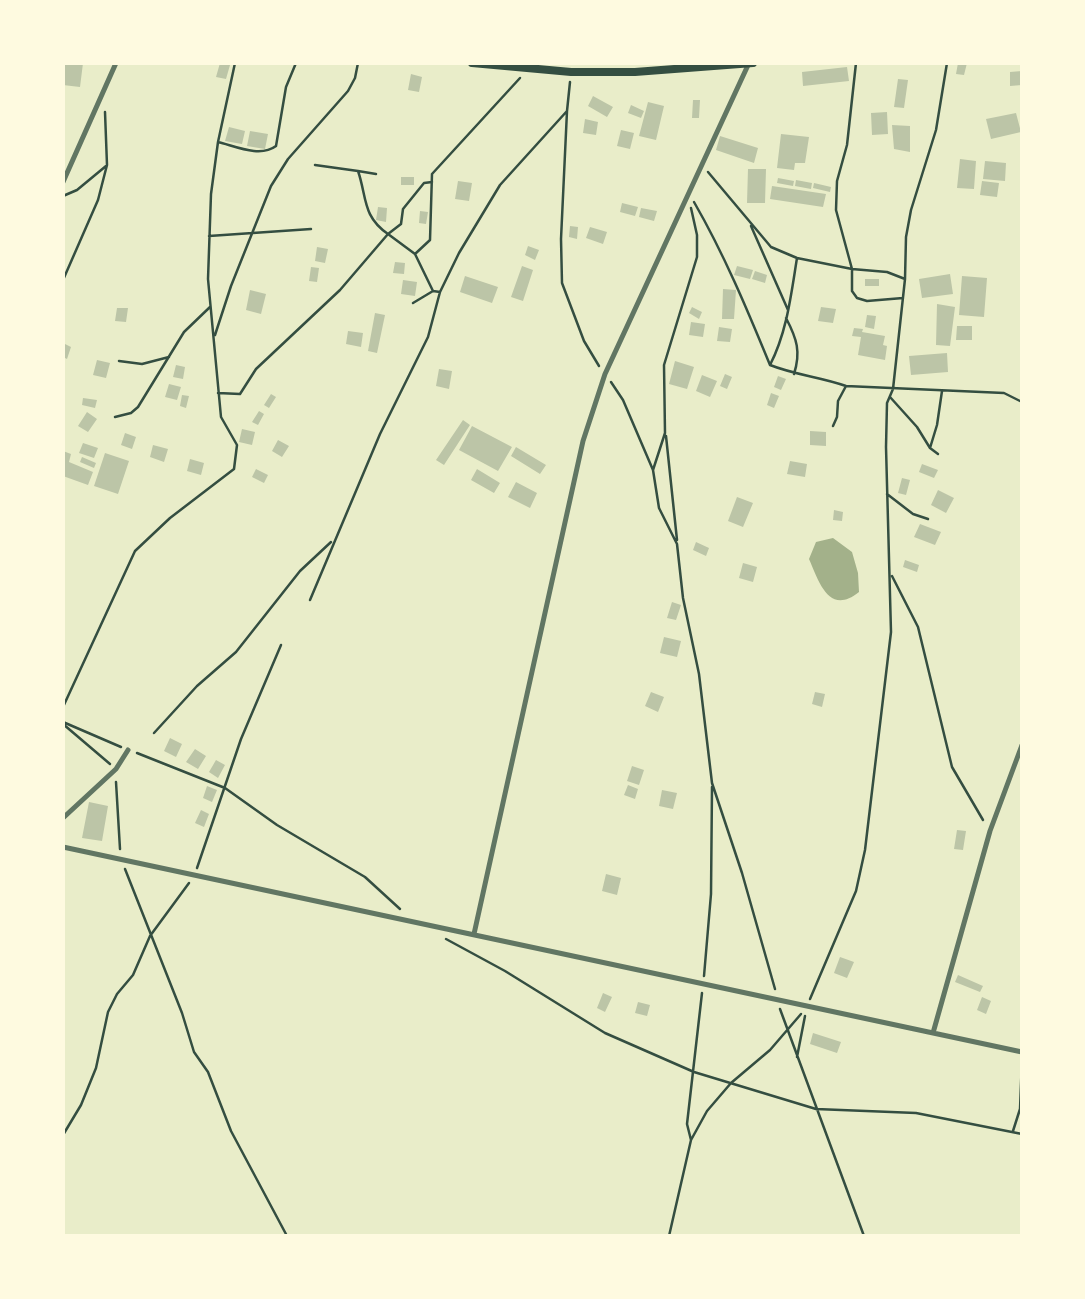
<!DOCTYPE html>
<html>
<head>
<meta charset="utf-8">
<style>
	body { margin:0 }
	#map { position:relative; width:1085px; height:1299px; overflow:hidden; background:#e9edc9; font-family:"Public Sans",sans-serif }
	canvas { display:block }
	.frame { position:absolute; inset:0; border:65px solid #fefae0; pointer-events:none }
</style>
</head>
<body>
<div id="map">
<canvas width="1085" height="1299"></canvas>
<div class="frame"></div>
</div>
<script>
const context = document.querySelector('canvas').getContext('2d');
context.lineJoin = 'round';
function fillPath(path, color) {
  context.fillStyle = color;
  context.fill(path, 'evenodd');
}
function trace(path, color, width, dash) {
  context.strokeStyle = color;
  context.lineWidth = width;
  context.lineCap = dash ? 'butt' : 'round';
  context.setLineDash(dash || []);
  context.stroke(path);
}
fillPath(new Path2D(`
	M833,538L852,552L858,573L859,592C829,616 819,582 809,559L816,542Z`), '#a3b18a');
fillPath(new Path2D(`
	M63,63H83L80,87L63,85Z
	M220,63L230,65L226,79L216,77Z
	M958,63H967L964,75L956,74Z
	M847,67L849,81L803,86L802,72Z
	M1022,71V85L1010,86V72Z
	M411,74L422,77L419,92L408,90Z
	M898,79L908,80L904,108L894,107Z
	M593,96L613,107L607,117L588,106Z
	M693,100H700L699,118H692Z
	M648,102L664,106L656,140L639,136Z
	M631,105L644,111L641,118L628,113Z
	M887,112L888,134L872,135L871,113Z
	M1016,113L1021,132L991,139L986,119Z
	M585,119L598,122L596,135L583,133Z
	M892,125L910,126V152L894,149Z
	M229,127L245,131L242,144L225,141Z
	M621,130L634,133L630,149L617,146Z
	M250,131L268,134L265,149L247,146Z
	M781,134L809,137L805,163H795L794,170L777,168Z
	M720,136L758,148L754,163L716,150Z
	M960,159L976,161L974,189L957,188Z
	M985,161L1006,163L1005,181L983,179Z
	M748,169H766L765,203H747Z
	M401,177H414V185H401Z
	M778,178L794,181L793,186L777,183Z
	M796,180L812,183L811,189L795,186Z
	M458,181L472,183L469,201L455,199Z
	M982,181L999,183L997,197L980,195Z
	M814,183L831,187L830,192L813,188Z
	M772,186L826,194L823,207L770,199Z
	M622,203L638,207L635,216L620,212Z
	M378,207L387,208L386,222L376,220Z
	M641,208L657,211L654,221L639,217Z
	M420,211L428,212L426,224L419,223Z
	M570,226L578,227L577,239L569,237Z
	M590,227L607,232L603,244L586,238Z
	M528,246L539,250L535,260L525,255Z
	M317,247L328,249L325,263L315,261Z
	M395,262L405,263L404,274L393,273Z
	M522,266L533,270L523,301L511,297Z
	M737,266L753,270L750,279L734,275Z
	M311,267L319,268L317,282L309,281Z
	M755,271L767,275L765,283L752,279Z
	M950,274L953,294L922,298L919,279Z
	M465,276L498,287L492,303L460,292Z
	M962,276L987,278L984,317L959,315Z
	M865,279H879V286H865Z
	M403,280L417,282L415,296L401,294Z
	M723,289L736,290L734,319H722Z
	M250,290L266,294L261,314L246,310Z
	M937,304L955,307L950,346L936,345Z
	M692,307L702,312L699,319L689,313Z
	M821,307L836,309L833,323L818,321Z
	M117,308H128L126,322L115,321Z
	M375,313L385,315L377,353L368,351Z
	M867,315L876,316L874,329L865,327Z
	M691,322L705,324L703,337L689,335Z
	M957,326H972V340H956Z
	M719,327L732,329L730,342L717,341Z
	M854,328L863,329L862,332L885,336L883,345L887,346L885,360L858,355L861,337L852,336Z
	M348,331L363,333L361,347L346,344Z
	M63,343L71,347L67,359L63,357Z
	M947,353L948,372L911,375L909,356Z
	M97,360L110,363L106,378L93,375Z
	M675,361L694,367L687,389L669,384Z
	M176,365L185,367L183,379L173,377Z
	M439,369L452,371L449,389L436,386Z
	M725,374L732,377L727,389L720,386Z
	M702,375L717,381L710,397L696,391Z
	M778,376L786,379L781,390L774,387Z
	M169,384L181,387L177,400L165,397Z
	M771,393L779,396L774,408L767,405Z
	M271,394L276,397L269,408L264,405Z
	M182,395L189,396L186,408L180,406Z
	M83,398L97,400L95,408L82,405Z
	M259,411L264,414L258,425L252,422Z
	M87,412L97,419L88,432L78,426Z
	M463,420L470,425L444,465L436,460Z
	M472,426L512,447L498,471L459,450Z
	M242,429L255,432L252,445L239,442Z
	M810,431L826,432V446L810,445Z
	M125,433L136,437L132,449L121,445Z
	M278,440L289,446L282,457L272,451Z
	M83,443L98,448L94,458L79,453Z
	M153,445L168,449L164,462L150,457Z
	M516,447L546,465L540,474L511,456Z
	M63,451L71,454L69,462L93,472L88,485L63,476Z
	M105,453L129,461L118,494L94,486Z
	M82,457L96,463L94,468L80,462Z
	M190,459L204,463L201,475L187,471Z
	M790,461L807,464L805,477L787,474Z
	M922,464L938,470L934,478L919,472Z
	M256,469L268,475L264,483L252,477Z
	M477,469L500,483L494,493L471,480Z
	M902,478L910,480L906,495L898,493Z
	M516,482L537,493L530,508L508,497Z
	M938,490L954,498L946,513L931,505Z
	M737,497L753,503L743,527L728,521Z
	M834,510L843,512L842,521L833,520Z
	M920,524L941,532L935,545L914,537Z
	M696,542L709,548L706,556L693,550Z
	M905,560L919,565L917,572L903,567Z
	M743,563L757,567L753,582L739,578Z
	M672,602L681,605L676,620L667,618Z
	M664,637L681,641L677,657L660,653Z
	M651,692L664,697L658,712L645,706Z
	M815,692L825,694L822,707L812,704Z
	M170,738L182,744L176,757L164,751Z
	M195,749L206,756L198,769L186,762Z
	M216,760L225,765L218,778L209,772Z
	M632,766L644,770L639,785L627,781Z
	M628,785L638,789L635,799L624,795Z
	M207,786L217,790L212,802L203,798Z
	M662,790L677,793L673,809L659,806Z
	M89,802L108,806L102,841L82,838Z
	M201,810L209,814L204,827L195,823Z
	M957,830L966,831L963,850L954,849Z
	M606,874L621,878L617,895L602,891Z
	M840,957L854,962L847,978L834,973Z
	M958,975L983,986L980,992L955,982Z
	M603,993L612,997L605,1012L597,1008Z
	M982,997L991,1001L986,1014L977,1010Z
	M638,1002L650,1005L647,1016L635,1013Z
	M813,1033L841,1042L837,1053L810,1044Z`), '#bcc5a7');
trace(new Path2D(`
	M856,63L847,145L837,181L836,210L852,269V291L857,298L867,301L903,298
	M567,111L561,239L562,283L584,341L599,366
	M218,142C235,146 260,158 276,146L286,87L296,63
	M358,171L376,174
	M708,172L771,247L797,258L852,269L887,272L905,279
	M63,196L77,190L106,166
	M694,202C724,254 747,309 770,365C795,375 821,377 846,386L1004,393L1022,402
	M751,226L788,310
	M209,236L311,229
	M415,254L388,234L401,224L403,209L424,183L432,182
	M63,280L98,200L107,165L105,112
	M440,292L433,291L415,254L430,240L432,174L520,78
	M413,303L433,291
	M786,318C797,339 801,352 794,374
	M215,335L231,286L271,186L288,159L348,91L355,78L358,63
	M119,361L142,364L169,357
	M770,365C787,332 791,295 797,258
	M611,382L623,400L653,470L659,508L677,544L683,598L699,674L712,783L742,873L775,989
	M218,393L240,394L256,369L340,290L388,234C362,216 367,197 358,171L315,165
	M890,397L917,427L930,448L938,454
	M115,417L131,413L138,407L184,332L210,307
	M833,426L837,417L838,401L846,386
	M666,436L677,540
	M930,448L937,425L942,391
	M653,470L665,433L664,365L697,257V235L691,208
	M887,494L913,514L928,519
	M892,576L918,627L952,767L983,820
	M310,600L380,434L428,337L440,292L459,253L500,185L567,111L570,82
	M63,707L135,551L170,518L234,469L237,445L221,417L208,279L211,194L218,142L235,63
	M63,722L121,747
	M63,724L110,764
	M154,733L197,686L236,652L300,571L331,542
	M137,753L225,788L277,825L365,877L400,909
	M116,782L120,849
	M197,868L241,739L281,645
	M125,869L182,1013L194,1052L208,1072L231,1131L287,1236
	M446,939L505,971L605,1033L694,1072L816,1109L916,1113L1022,1134
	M704,976L711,894L712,787
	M810,999L856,891L865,850L891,632L886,447L887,403L893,389L905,279L906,237L911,210L936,130L947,63
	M780,1009L864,1236
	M797,1057L805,1016
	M1013,1131L1020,1109L1022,1059
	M63,1135L81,1105L96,1068L108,1012L117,994L133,975L150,936L189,883
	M691,1140L707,1111L731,1083L770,1050L801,1014
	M669,1236L691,1140L687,1124L702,993`), '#344e41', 2.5);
trace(new Path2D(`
	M63,182L116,63
	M63,818L116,769L128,750
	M63,847L1022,1052
	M474,934L583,441L605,374L749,63
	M933,1033L990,831L1022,745`), '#617663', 5);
trace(new Path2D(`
	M472,63L571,72H635L753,63`), '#344e41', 8);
</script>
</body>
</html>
